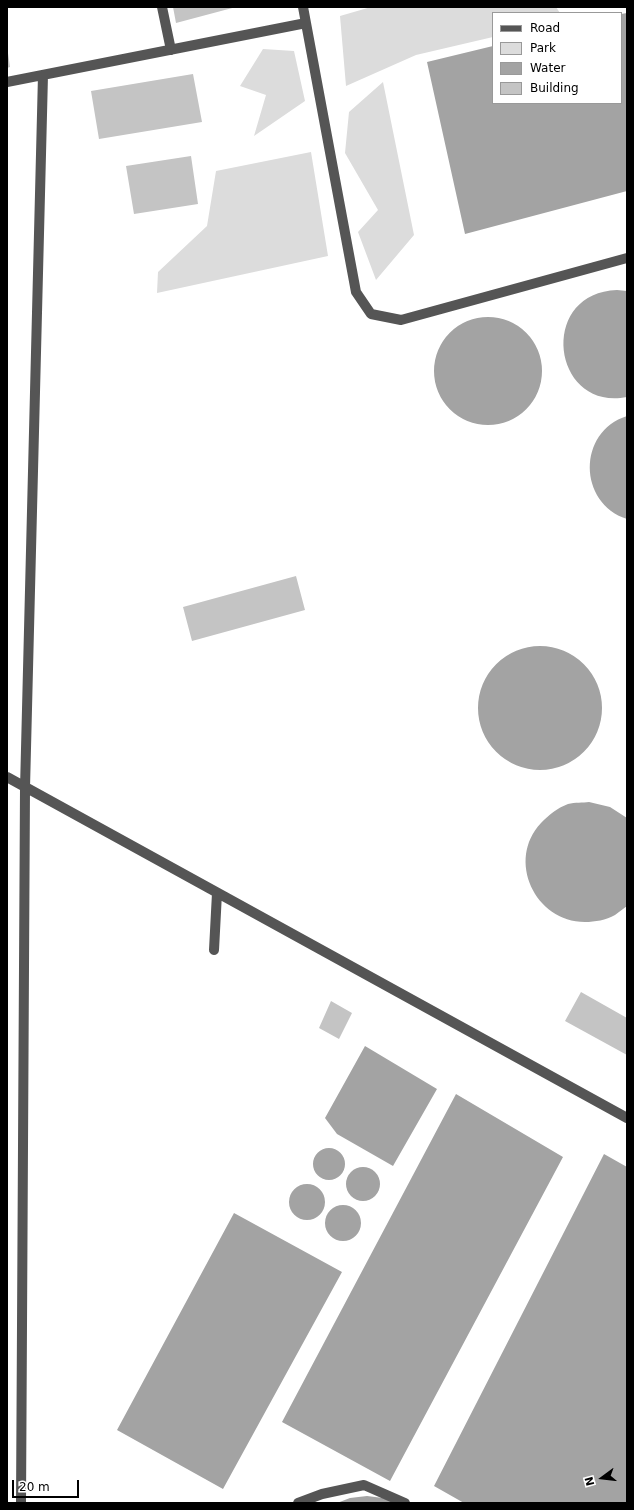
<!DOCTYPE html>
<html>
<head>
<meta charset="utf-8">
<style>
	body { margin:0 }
	#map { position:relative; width:634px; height:1510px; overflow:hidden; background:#fff; font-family:"DejaVu Sans",sans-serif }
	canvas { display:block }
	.frame { position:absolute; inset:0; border:8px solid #000; pointer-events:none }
	.legend { position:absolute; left:492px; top:12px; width:130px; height:92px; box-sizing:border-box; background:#fff; border:1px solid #999; margin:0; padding:5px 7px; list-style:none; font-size:12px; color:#000 }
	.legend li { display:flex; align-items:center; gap:8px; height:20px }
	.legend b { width:20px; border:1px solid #999 }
	.north { position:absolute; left:582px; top:1458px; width:40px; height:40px; -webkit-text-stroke:3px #fff; paint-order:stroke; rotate:255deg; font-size:11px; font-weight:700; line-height:16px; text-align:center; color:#000 }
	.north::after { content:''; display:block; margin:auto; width:14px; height:18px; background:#000; clip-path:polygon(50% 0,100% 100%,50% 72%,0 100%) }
	.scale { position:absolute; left:12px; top:1480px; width:67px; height:18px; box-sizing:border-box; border:2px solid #000; border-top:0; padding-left:5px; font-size:12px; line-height:14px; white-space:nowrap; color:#000; -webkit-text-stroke:3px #fff; paint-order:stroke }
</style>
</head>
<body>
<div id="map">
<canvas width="634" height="1510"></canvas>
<div class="frame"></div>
<ul class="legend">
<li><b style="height:5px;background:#555"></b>Road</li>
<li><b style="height:11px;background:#dcdcdc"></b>Park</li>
<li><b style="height:11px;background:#a3a3a3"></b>Water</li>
<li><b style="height:11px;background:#c4c4c4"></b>Building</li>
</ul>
<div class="north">N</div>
<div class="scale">20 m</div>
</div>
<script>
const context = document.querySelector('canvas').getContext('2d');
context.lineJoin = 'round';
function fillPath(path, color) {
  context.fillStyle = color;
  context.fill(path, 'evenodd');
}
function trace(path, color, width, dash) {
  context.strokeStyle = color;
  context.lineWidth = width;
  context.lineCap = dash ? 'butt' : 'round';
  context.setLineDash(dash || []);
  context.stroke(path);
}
fillPath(new Path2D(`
	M371,7H556L560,13H493V37L416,55L346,86L340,16Z
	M263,49L294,51L305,101L254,136L266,95L240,86Z
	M383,82L414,235L376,280L358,232L378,210L345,153L349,112Z
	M311,152L328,256L157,293L158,272L207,226L216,171Z`), '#dcdcdc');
fillPath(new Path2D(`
	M627,13V191L465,234L427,62L493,46V103H621V14Z
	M617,290L627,291V397C552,412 537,293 617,290Z
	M434 371a54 54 0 1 1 108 0a54 54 0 1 1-108 0Z
	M627,416V519C578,503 577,432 627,416Z
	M478 708a62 62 0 1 1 124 0a62 62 0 1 1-124 0Z
	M589,802L610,807L627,818V906C623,909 619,912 615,915C606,920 595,922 585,922C535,922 506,860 541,823C549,815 557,808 568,804C575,802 583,803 589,802Z
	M365,1046L437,1089L393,1166L337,1134L325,1118Z
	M456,1094L563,1157L390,1481L282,1422Z
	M313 1164a16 16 0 1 1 32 0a16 16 0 1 1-32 0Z
	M604,1154L627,1167V1503H464L434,1486Z
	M346 1184a17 17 0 1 1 34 0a17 17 0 1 1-34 0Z
	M289 1202a18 18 0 1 1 36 0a18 18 0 1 1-36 0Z
	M325 1223a18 18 0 1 1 36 0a18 18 0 1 1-36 0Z
	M234,1213L342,1272L223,1489L117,1430Z
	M367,1496L383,1498L395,1503H337L350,1498Z`), '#a3a3a3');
fillPath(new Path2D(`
	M173,7H236L176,23Z
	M7,46L10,67L7,68Z
	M193,74L202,122L99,139L91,91Z
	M191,156L198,204L134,214L126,166Z
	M296,576L305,610L192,641L183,607Z
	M581,992L627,1018V1055L565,1021Z
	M331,1001L352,1013L339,1039L319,1028Z`), '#c4c4c4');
trace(new Path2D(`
	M162,7L171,50
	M303,7L356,292L371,314L401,320L627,258
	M7,82L306,23
	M7,777L627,1118
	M214,950L217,893
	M21,1503L25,788L43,75
	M298,1503L322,1494L364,1485L405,1503`), '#555', 10);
</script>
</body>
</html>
